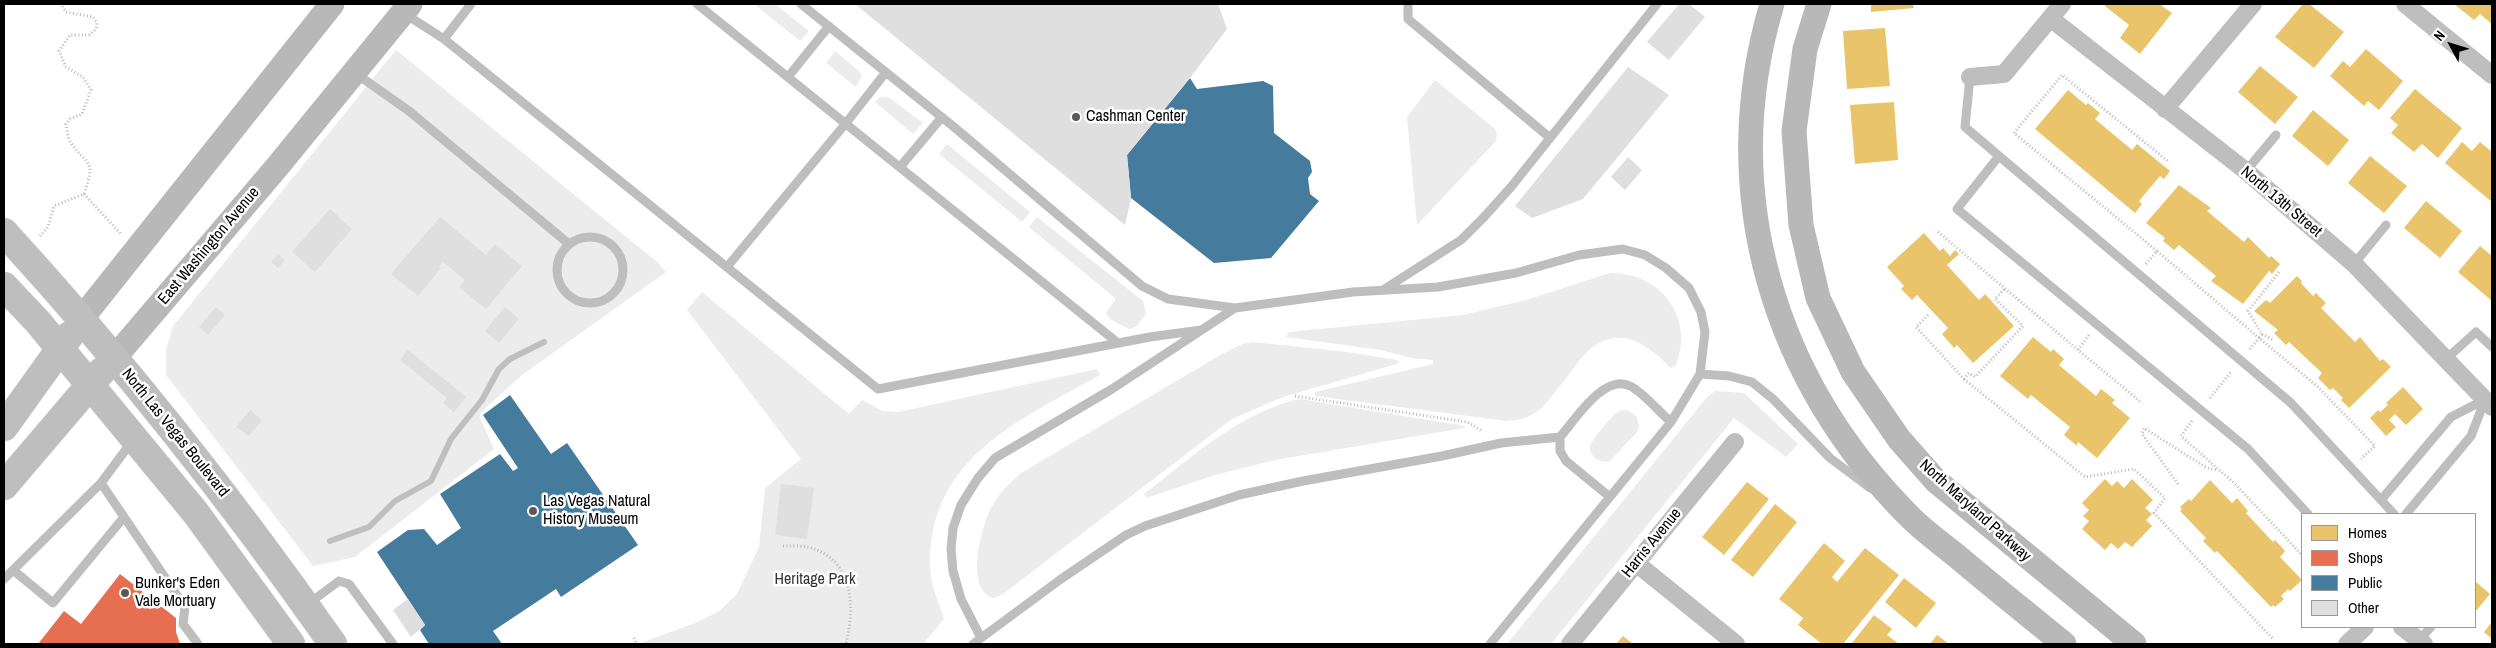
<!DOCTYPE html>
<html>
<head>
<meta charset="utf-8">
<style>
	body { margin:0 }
	#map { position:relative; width:2496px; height:648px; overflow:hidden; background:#fff; font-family:"Archivo Narrow",sans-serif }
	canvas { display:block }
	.frame { position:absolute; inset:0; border:5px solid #000; pointer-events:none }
	.legend { position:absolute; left:2301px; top:513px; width:175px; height:115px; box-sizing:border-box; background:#fff; border:1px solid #999; margin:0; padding:6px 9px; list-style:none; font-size:15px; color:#000 }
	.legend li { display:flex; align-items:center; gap:10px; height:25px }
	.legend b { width:25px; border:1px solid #999 }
	.north { position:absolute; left:2426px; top:20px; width:50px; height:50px; -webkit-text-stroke:4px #fff; paint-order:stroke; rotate:309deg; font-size:14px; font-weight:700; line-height:20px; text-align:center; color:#000 }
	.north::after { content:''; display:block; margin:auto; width:18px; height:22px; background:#000; clip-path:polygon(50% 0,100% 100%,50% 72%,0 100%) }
</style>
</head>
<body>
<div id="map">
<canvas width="2496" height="648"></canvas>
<div class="frame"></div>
<ul class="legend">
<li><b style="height:14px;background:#e9c46a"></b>Homes</li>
<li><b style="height:14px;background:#e76f51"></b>Shops</li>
<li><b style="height:14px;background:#457b9d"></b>Public</li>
<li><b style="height:14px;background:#dfdfdf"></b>Other</li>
</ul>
<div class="north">N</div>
</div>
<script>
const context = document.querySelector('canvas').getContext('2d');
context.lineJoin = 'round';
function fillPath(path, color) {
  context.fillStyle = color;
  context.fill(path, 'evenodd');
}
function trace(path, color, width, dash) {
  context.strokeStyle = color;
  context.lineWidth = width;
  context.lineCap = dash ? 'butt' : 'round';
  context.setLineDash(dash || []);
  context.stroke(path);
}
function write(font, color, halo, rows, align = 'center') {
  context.font = font + ' "Archivo Narrow",sans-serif';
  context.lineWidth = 5;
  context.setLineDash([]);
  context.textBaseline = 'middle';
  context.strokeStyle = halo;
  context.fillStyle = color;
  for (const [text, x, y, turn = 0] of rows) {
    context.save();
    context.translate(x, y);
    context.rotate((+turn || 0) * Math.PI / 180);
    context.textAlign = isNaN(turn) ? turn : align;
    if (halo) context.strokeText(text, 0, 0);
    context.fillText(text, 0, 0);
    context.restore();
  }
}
fillPath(new Path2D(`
	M754,4H775L809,31L800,41Z
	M396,50L656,261L666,272L522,375L480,413V418L494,449L355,557L313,566L166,375V350L173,326Z
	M835,51L860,72L862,76L856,87L826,63Z
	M1435,80L1494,128L1497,133L1496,141L1417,225L1407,117Z
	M880,97L890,98L923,123L913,134L875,102Z
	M947,144L1030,212L1022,222L939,154Z
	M1037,217L1143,301L1146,314L1136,327L1129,329L1110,319L1106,313L1116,299L1029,227Z
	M1610,273C1660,272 1695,317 1676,365L1671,368C1647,344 1620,323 1588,351C1577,361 1569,376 1559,387C1551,397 1544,408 1533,414C1525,419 1516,420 1507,421L1315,396V392L1433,364V360L1411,358L1381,350L1286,337L1289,332L1463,315L1526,300Z
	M702,292L849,414L862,400L882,411L898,412L1097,369L1100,375C1018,421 928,458 930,567C930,584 939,603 944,619L923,644H638L698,622L719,611L737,594L759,547L765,488L801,459L687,310Z
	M1253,342L1348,352L1397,360L1400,363L1283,397L1232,419L1003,594L994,598C963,591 982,520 995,501C1002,490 1012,481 1021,473L1222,354L1242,344Z
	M1715,391L1744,393L1798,444L1786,457L1734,418L1551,644H1507L1708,396Z
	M1300,399L1465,426L1464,428L1275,460L1215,475L1146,498L1144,494C1191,458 1240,412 1300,399Z
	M1627,410L1637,417L1639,427L1638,431L1609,462C1601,463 1589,457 1590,447C1590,441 1614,413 1619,411C1621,410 1625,410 1627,410Z`), '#ececec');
fillPath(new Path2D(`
	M1871,4H1913L1914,8L1871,12Z
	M2106,4H2163L2162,6L2172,13L2140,54L2120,38L2129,25L2105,6Z
	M2303,4H2309L2344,32L2314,68L2275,37Z
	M2454,4H2492V24L2480,14L2474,20Z
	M1885,28L1890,86L1847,89L1843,31Z
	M2366,49L2403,81L2379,110L2368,101L2364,106L2330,76L2343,61L2350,67Z
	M2260,66L2298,97L2275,124L2238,92Z
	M2415,89L2462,128L2438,158L2422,144L2414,152L2391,133L2398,125L2390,118Z
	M2068,90L2086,105L2088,103L2100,113L2095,119L2132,150L2137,144L2170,171L2164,179L2160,176L2139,201L2142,204L2135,213L2035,129Z
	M1894,102L1898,160L1855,164L1850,105Z
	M2313,110L2349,140L2328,166L2292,136Z
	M2462,142L2472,151L2480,142L2492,152V202L2445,163Z
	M2370,156L2407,186L2384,213L2348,183Z
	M2179,185L2211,208L2207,211L2244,242L2248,237L2269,258L2271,256L2280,264L2272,274L2269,271L2243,304L2211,281L2216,276L2179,245L2174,250L2163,241L2165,238L2146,223Z
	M2426,201L2462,231L2440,258L2404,228Z
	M1924,233L1940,251L1943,248L1950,256L1955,250L1959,254L1947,265L1979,300L1985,294L2014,326L1973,363L1957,345L1954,348L1942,334L1948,328L1917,295L1912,300L1901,289L1904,286L1887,267Z
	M2480,246L2492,256V301L2458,272Z
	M2297,276L2302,281L2301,283L2313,296L2316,293L2326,303L2321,308L2355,342L2360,337L2380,361L2383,359L2391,367L2349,408L2341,400L2343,398L2333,388L2330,390L2318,378L2322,373L2289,342L2286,345L2274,333L2278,330L2254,311L2266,300L2270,303Z
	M2033,337L2051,352L2053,349L2064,359L2059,365L2096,396L2101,389L2115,400L2112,403L2130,418L2097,458L2078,442L2077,446L2064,435L2070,427L2031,395L2028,399L2000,376Z
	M2403,387L2423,409L2406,425L2395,414L2389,420L2396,427L2386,436L2370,418L2378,410L2380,412L2388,405L2386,403Z
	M2105,479L2112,486L2117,481L2124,488L2132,479L2153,500L2145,508L2152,514L2146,520L2152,526L2132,547L2125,542L2118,549L2111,543L2105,550L2082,529L2089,521L2083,516L2089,510L2082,503Z
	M2210,480L2232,503L2237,498L2248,511L2246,513L2273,542L2275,540L2285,551L2280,557L2302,580L2290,591L2288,589L2281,596L2284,599L2275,607L2273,605L2271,607L2217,551L2215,553L2203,541L2206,538L2180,511L2182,509L2180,507L2189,499L2191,501Z
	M1747,482L1769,499L1724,555L1702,537Z
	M1775,504L1797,522L1753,577L1731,560Z
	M1824,543L1845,561L1832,577L1837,582L1865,548L1899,575L1843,644H1822L1798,625L1803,618L1779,599Z
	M1904,578L1936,603L1916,628L1885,602Z
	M2475,581L2490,594L2475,612Z
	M1874,615L1892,629L1887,635L1899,644L1852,643Z
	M2492,622V639L2484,632Z
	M1937,635L1949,644H1930Z
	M1623,636L1633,644H1616Z`), '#e9c46a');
fillPath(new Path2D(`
	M120,574L176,618V632L180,644H38L64,611L81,624Z`), '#e76f51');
fillPath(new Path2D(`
	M1190,78L1197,89L1263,81L1273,86L1274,133L1310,161L1312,172L1308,178L1310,194L1319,201L1271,258L1214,263L1131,198L1127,155Z
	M510,395L551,454L567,443L638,545L561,597L556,589L493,631L502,644H429L420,630L425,625L377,552L408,530L424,529L437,545L461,528L440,494L500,454L513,471L518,468L483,415Z`), '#457b9d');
trace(new Path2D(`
	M330,541L369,527L395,501L431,481L451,439L482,400L499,369L510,359L544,342`), '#bfbfbf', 6);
fillPath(new Path2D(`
	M855,4H1218L1227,29L1190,78L1127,155L1131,198L1125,225Z
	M1679,4H1689L1705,17L1669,60L1647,42Z
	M1628,67L1669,95L1583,199L1532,218L1515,206Z
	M1628,157L1642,170L1625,190L1611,177Z
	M330,209L352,229L315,272L292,252Z
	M440,217L486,255L495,244L522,266L486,309L459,287L465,280L443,262L439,267L441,268L418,296L391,274Z
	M278,254L285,260L278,268L271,262Z
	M216,307L225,315L208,335L199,327Z
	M505,307L519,319L499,343L485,331Z
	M408,350L466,397L454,412L443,403L447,398L400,360Z
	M250,410L262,420L249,436L236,427Z
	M781,484L814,488L807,539L775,535Z
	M408,599L425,625L411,637L393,610Z`), '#dfdfdf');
const primary = new Path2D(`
	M4,232C123,362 232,500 333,644
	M4,286L38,322L195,512L291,644
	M4,427L70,335
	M4,486L102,371`);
trace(primary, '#dbdbdb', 29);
trace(new Path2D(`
	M84,194L121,234
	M1938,232L2078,350
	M40,236L48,227L54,206L84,194C96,159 89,168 71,143C68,138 67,130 66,124L70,119L82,114L91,90L83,77L66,67L59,51L70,35H89L96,29L97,23L93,17L66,12L61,4
	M2157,251L2014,133L2062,75L2169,162
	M2146,264L2157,251L2259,338L2249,350
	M2279,272L2248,311L2262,334L2259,338L2318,387L2375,446L2361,459
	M1928,315L1916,327L1964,379L1969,373L1975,377L2023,326L1995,299L2005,288
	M2262,334L2273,340
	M2089,335L2078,350L2142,403
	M1964,379L2085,477L2134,469L2165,498L2154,513L2273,639
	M1295,396L1467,422L1482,431
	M2210,398L2231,372
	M2192,421L2181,436L2235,484L2302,555
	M2178,484L2142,434L2144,428L2207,468L2217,470
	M783,546C794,546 806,545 817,550C855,565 854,612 846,644
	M634,638L637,644`), '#b9b9b9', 3, [1, 2.5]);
trace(new Path2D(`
	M697,4L1118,343
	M801,4L954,127L1142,286L1168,299L1235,308L1353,292L1438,287L1516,273L1579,255L1623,249L1645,255L1666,268L1689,288L1701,312L1705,332L1700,374L1671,422L1490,644
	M1408,4V19L1549,137
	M405,14L444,39L471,4
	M444,39L878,389L1150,337L1201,330
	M355,73L409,111L569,244
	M788,77L829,26
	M1970,77L1965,127L1999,156
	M900,167L942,117
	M2246,171L2276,135
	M557 270a33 33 0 1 1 66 0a33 33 0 1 1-66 0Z
	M2354,264L2386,225
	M727,267L846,123L886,72
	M1383,290L1461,240L1484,217L1511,187L1657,4
	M2446,359L2476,332L2492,347
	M1700,374L1729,376L1752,382L1773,399L1830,458L1870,488
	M1560,437C1575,420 1604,373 1630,386C1643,392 1659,412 1671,422
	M101,483L185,607L183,624L198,644
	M2381,500L2451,417L2488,398
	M2308,514L2248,449L1957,209L1999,156L2291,403L2394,514
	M2406,514L2471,436L2485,400
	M13,570L53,603L124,517
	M4,579L101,483L133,440
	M308,604L339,581L349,584L393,644
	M981,638L961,599L953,571L951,549L953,528L961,505L978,478L995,458L1112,389L1235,308
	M2417,642L2431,627
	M973,644L1061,579L1126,535L1145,526L1239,495L1303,481L1442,456L1501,443L1560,437V451L1566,461L1610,497`), '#bebebe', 9);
trace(new Path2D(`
	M2405,4L2492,75
	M2050,18L2246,171L2354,264L2492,407
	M1970,77L2004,74L2062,4
	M2165,109L2253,4
	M1636,563L1736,644
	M2402,627L2424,644
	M1570,644L1735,442
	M2347,644L2365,627`), '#bebebe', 18);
trace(new Path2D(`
	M1772,4C1716,192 1773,381 1911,518C1925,532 1942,544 1958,557C1993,587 2029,615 2064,644
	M1819,4L1805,49L1794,131L1801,225L1818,298L1853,372L1899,439L1936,481L2134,644
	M82,318L332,4
	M115,357L277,167L410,4`), '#b8b8b8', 25);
trace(primary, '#bebebe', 28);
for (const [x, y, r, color] of [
	[1076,117,5,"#595959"],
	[533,511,5,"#595959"],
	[125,593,5,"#595959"]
]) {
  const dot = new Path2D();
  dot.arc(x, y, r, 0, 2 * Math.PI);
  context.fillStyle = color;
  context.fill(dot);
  trace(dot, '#fff', 2);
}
write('16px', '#000', '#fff', [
	["Cashman Center",1086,117],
	["Las Vegas Natural",543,502],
	["History Museum",543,520],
	["Bunker's Eden",135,584],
	["Vale Mortuary",135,602]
], 'left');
write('16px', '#000', '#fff', [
	["North 13th Street",2281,202,40],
	["East Washington Avenue",209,246,-50],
	["North Las Vegas Boulevard",175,433,51],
	["North Maryland Parkway",1975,511,42],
	["Harris Avenue",1652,543,-51]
]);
write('16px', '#333', '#fff', [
	["Heritage Park",815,580]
]);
</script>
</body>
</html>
